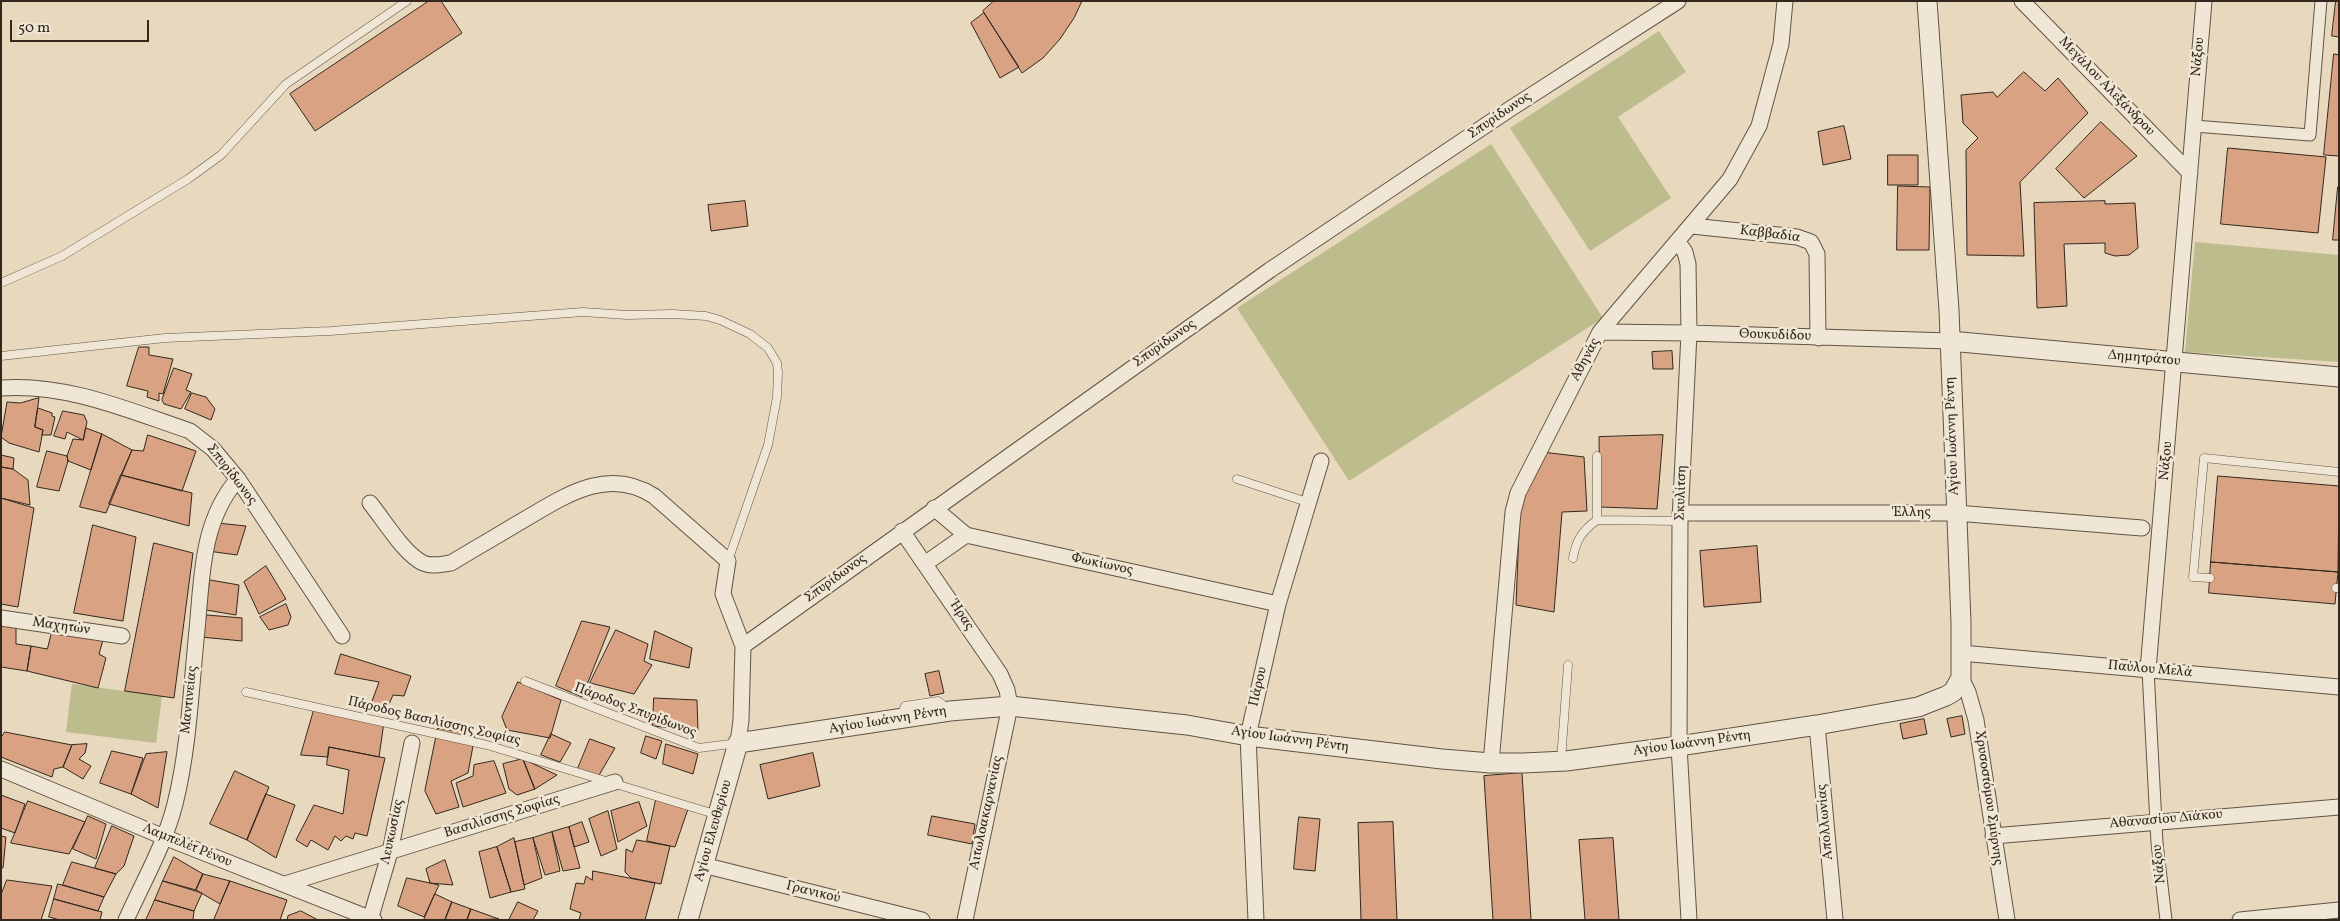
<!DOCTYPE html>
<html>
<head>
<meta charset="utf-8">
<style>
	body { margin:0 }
	#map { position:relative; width:2340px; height:921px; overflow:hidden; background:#e8d8be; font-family:Vollkorn,serif }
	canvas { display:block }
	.frame { position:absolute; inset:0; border:2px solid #32281d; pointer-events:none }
	.scale { position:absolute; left:10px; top:20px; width:139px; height:22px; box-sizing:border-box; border:2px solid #32281d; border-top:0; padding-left:6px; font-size:15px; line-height:18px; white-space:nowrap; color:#32281d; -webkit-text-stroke:4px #f0e6d5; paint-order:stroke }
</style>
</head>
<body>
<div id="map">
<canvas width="2340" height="921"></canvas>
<div class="frame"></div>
<div class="scale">50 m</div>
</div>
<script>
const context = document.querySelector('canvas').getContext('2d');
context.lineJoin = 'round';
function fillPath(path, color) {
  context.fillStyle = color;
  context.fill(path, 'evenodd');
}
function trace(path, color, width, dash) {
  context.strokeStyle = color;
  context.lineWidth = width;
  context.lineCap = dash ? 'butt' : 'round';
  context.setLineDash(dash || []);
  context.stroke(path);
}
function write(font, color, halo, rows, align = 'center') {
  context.font = font + ' Vollkorn,serif';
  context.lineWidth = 5;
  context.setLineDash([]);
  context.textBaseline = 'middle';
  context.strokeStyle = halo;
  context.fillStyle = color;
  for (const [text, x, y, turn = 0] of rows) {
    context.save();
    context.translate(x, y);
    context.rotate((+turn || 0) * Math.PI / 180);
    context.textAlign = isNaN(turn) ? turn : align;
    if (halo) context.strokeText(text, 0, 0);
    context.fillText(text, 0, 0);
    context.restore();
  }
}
fillPath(new Path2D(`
	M1659,31L1686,72L1618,117L1671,198L1590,251L1510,128Z
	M1491,144L1603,318L1349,481L1237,308Z
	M2195,242L2339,255V362L2185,352Z
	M72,684L162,696L156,743L66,732Z`), '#bdbc8c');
const building = new Path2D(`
	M429,1H441L462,33L315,131L290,94Z
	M994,1H1082L1074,18L1060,39L1043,58L1022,73L983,11Z
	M2336,1H2339V37L2332,36Z
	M984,13L1019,67L1000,78L971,23Z
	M2334,54L2339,55V156L2324,155Z
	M2024,72L2045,91L2058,78L2088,113L2020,182L2024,256L1967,255L1966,150L1978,138L1963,123L1961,95L1993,92L1997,97Z
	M2101,122L2137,156L2084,198L2056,169Z
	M1844,126L1851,159L1823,165L1818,132Z
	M2228,148L2326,157L2318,233L2221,224Z
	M1888,155H1918V185H1888Z
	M1898,186L1930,187L1929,250H1897Z
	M2338,187H2339V240H2333Z
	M745,201L748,226L711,231L708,205Z
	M2105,201V204L2135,203L2138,248L2129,255L2115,256L2105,253V243L2064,244L2067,306L2037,308L2034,203Z
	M139,347H149V355L173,359L163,394L159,393V401L147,397L148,391L127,386Z
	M1672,351L1673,369H1653L1652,352Z
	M174,368L192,374L186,390L191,392L181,409L164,404L162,400Z
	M192,393L206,397L215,409L211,420L185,409Z
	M39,398L35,427L43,430L39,452L9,443L1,437L7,402L20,403Z
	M38,408L52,413V416L55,417L51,435H42L43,430L35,427Z
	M63,411L84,415L87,422L83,440L67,432L65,439L54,436Z
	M86,428L102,434L91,470L68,461L67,456L73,439L83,440Z
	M102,434L132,450L106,513L80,507Z
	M148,435L196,451L182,491L121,475L132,450L143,451Z
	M1663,435L1657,509L1600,507L1599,437Z
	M47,451L67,456L68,461L59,491L37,487Z
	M1542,452L1584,457L1587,511L1562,512L1554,612L1516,605L1520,505Z
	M1,455L14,458L13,469L1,467Z
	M1,467L13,469L28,480L30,505L1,498Z
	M121,475L192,493L189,526L109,504Z
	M2218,476L2339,486L2338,572L2211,562Z
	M1,498L34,508L18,607L1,604Z
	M217,523L246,526L237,555L208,551Z
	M93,525L136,537L123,621L74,613Z
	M154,543L193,553L174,698L125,691Z
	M1757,546L1761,602L1704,607L1700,551Z
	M2211,562L2338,572L2335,604L2209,593Z
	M266,566L286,599L259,614L244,582Z
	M210,580L239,585L236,615L206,610Z
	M286,604L291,617L288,625L269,630L260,617Z
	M207,615L242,618V641L201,637Z
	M582,621L610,627L582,697L556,686Z
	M1,625L16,626V644L31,646L27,671L1,667Z
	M616,630L648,644L644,661L652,665L634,694L590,683Z
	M655,631L692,648L689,668L650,659Z
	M52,632L103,640L99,654L106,658L98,688L27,671L31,646L47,649Z
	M341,654L411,676L404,696L393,695L387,709L371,704L379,682L335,674Z
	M939,671L944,693L930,696L925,674Z
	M518,682L561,700L550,738L507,730L502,717Z
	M654,698L697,700L698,731L653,726Z
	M314,710L384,722L379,757L329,747L328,757L301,755Z
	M1962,716L1965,734L1951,737L1947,719Z
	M1924,719L1927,734L1903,739L1900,724Z
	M438,728L475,735L468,773L451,781L459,807L436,814L425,791Z
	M5,732L72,745L63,767L54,769L52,777L1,757V738Z
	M551,734L571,743L560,762L541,755Z
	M646,736L662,741L656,759L641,753Z
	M590,739L615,748L598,777L577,771Z
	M87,744L85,753L79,759L91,766L83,779L63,767L72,745Z
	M666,744L698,754L693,774L663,764Z
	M329,747L385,758L367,836L355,833L353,839L346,836L341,841L335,836L328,850L311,840L307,847L296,840L314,805L343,814L349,770L327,765Z
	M112,751L143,758L131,794L100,783Z
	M167,752L158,808L131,794L146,754Z
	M813,753L820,786L768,799L760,765Z
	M523,759L535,789L517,795L509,789L503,764Z
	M523,759L557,775L535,789Z
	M494,761L506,793L463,807L456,783L473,776L474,765Z
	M235,771L269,787L247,840L210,824Z
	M1522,773L1531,920H1493L1484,776Z
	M266,794L295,805L276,858L247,840Z
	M1,795L25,804L15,833L1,828Z
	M657,795L689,806L675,847L647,841Z
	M28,801L85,822L69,854L11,843Z
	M639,802L647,826L618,842L611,811Z
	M608,811L617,849L601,856L589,819Z
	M88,816L106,824L96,859L73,849Z
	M932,816L975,824L972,844L928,835Z
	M1299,817L1320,819L1315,871L1294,869Z
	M582,822L589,842L574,847L569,827Z
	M1393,822L1397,920H1361L1358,823Z
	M112,826L134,836L124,866L116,874L95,868Z
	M569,827L580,868L563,871L552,832Z
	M552,832L560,871L545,875L533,838Z
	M1,836L6,837L3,868H1Z
	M514,838L525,889L511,892L497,847Z
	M533,838L542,878L524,885L515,842Z
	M1613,838L1619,920H1585L1579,840Z
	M637,840L670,846L661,884L631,878L625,872L626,849L632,852Z
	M497,847L511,892L490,898L479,852Z
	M174,857L203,874L196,890L163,881Z
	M445,860L453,885L430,883L426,869Z
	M72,862L116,874L104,897L63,885Z
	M593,871L655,883L645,920H579L581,913L570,909L576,883L584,884L586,876L592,880Z
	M203,874L230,881L220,904L196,890Z
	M407,878L439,885L424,917L398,906Z
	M7,880L52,886L41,920H1V895Z
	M163,881L202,893L194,911L155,900Z
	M230,881L287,900L280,920H214Z
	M58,884L104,897L98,911L54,899Z
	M435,894L452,902L445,920H424Z
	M54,899L102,912L100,920H60L49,917Z
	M155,900L194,911L193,920H146Z
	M452,902L471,909L467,920H445Z
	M518,902L538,911L533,920H509Z
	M471,909L499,919L467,920Z
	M301,911L318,920H287L288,916Z`);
fillPath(building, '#d9a283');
trace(building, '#32281d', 1);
const service = new Path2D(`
	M1,283L62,256L188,179L221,155L286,84L407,1
	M1,356L165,338L330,331L583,312L627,315L673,314L706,316L720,320L750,334L768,348L777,363L778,372L777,397L768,445L728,561
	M1597,456V520L1680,521
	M1237,479L1307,502
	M1573,558C1576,540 1582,531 1597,520
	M2210,578L2193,577L2204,458L2339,472
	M2336,588H2339
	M525,681L699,748L738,743
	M246,692L487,745L718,815
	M901,717L905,706L938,701L947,708
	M1561,760L1568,665`);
const pedestrian = new Path2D(`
	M2194,126L2310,135L2321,1
	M2148,670L2157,843L2166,920`);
const minor = new Path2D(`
	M2022,1L2190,173
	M1692,226L1797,237L1811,242L1817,254L1818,338
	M1678,242L1685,252L1688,264L1689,333L1680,521L1679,746L1689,920
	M1600,332L1689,333L1950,341
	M1,388C67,383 130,411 190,431L213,449L238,479L342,636
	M370,503C384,520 404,554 423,563C432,567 442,564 451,563C474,549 497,536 520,522C562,498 606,465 654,496L728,561L723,594L743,646L741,720L738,743
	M934,508L966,535L1278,604
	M1680,513H1956L2142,528
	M902,531L1000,674L1007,690L1010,706L965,920
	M926,563L966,535
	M1,618L122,636
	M743,646L1270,270L1510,109L1678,1
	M1961,653L2339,687
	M2148,670L2204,1
	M1961,678L1968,692L1976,720L2007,920
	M1817,725L1835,920
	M1491,763L1513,512L1518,493L1600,332L1730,179L1759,126L1781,44L1785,1
	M1,769L164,837L374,920
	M1993,836L2339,807
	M703,865L922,920
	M285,884L615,782
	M126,920C143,882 165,844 175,804C189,748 191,688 197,630C202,578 201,521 238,479
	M370,920L390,852L412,743
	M1256,920L1248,736L1278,604L1321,461
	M2240,920L2339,910`);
const tertiary = new Path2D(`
	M1950,341L2339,377
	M688,920L738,743L950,711L1010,706L1187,725L1248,736L1442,759L1491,763H1523L1566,761L1679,746L1817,725L1918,707L1946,696L1953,692L1961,678V623L1949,310L1927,1`);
trace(service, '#605445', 9);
trace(pedestrian, '#605445', 13);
trace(minor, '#605445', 17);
trace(tertiary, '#605445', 21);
trace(service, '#f0e6d5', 8);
trace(pedestrian, '#f0e6d5', 11);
trace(minor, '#f0e6d5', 15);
trace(tertiary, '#f0e6d5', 19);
write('14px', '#32281d', '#f0e6d5', [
	["Νάξου",2199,57,-85],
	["Μεγάλου Αλεξάνδρου",2106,87,46],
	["Σπυρίδωνος",1500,116,-34],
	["Καββαδία",1770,235,7],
	["Θουκυδίδου",1775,336,2],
	["Σπυρίδωνος",1165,344,-35],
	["Δημητράτου",2144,359,5],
	["Αθηνάς",1586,360,-62],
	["Αγίου Ιωάννη Ρέντη",1953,436,-92],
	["Νάξου",2167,461,-85],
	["Σπυρίδωνος",231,475,52],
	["Σκυλίτση",1682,493,-88],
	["Έλλης",1912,513],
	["Φωκίωνος",1102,565,12],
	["Σπυρίδωνος",836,579,-36],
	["Ήρας",961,616,56],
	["Μαχητών",61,627,8],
	["Παύλου Μελά",2150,670,5],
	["Πάρου",1259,687,-77],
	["Μαντινείας",190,700,-84],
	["Πάροδος Σπυρίδωνος",635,711,21],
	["Αγίου Ιωάννη Ρέντη",888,721,-9],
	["Πάροδος Βασιλίσσης Σοφίας",434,722,13],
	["Αγίου Ιωάννη Ρέντη",1290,740,8],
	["Αγίου Ιωάννη Ρέντη",1692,744,-8],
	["Χρυσοστόμου Σμύρνης",1988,798,82],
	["Αιτωλοακαρνανίας",987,813,-78],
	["Βασιλίσσης Σοφίας",502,817,-17],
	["Αθανασίου Διάκου",2166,820,-5],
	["Απολλωνίας",1826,822,-95],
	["Αγίου Ελευθερίου",714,831,-74],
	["Λευκωσίας",393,832,-78],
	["Λαμπελέτ Ρένου",187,846,22],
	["Νάξου",2160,864,-96],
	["Γρανικού",813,893,14]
]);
</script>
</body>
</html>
